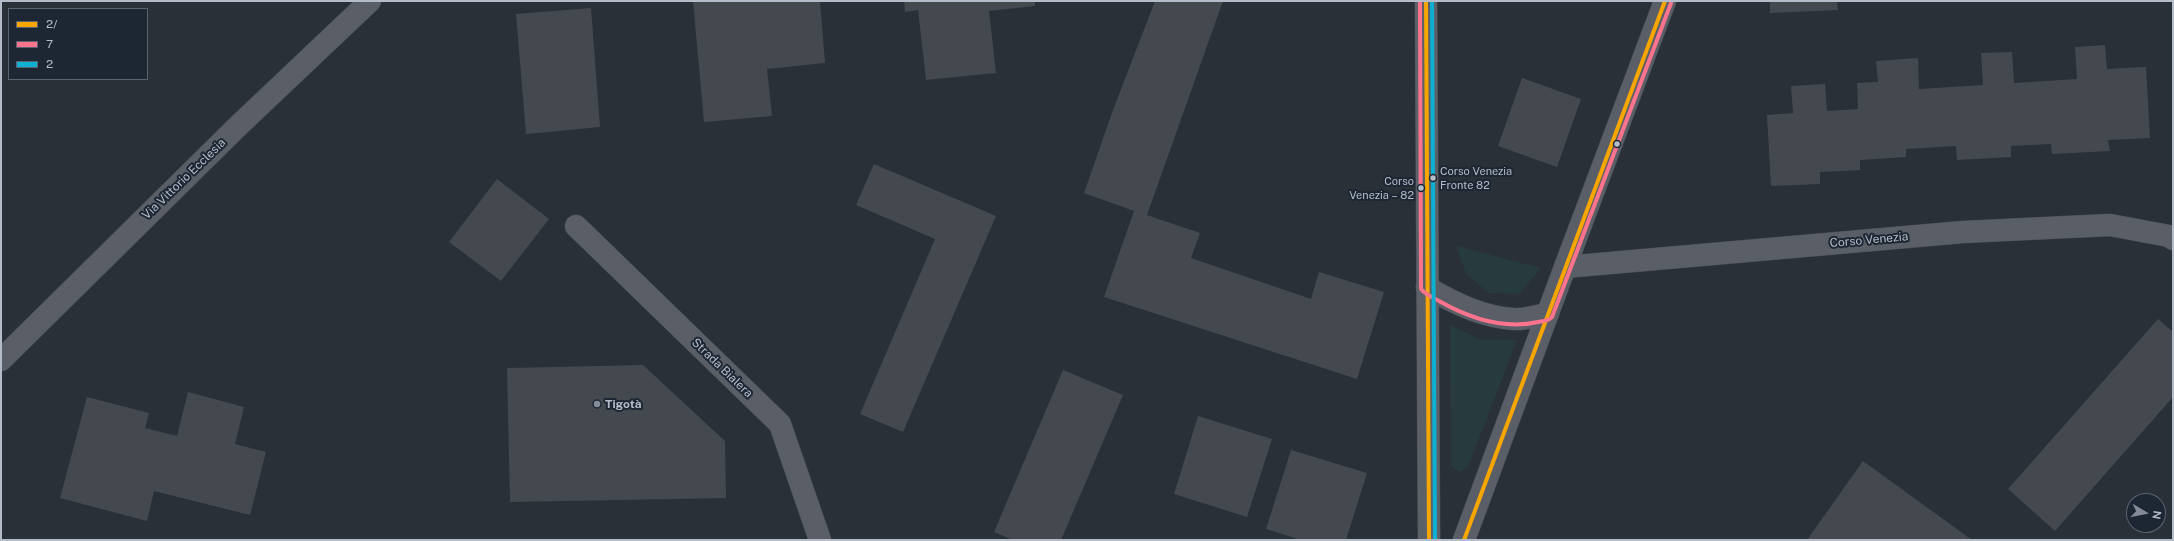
<!DOCTYPE html>
<html>
<head>
<meta charset="utf-8">
<style>
	body { margin:0 }
	#map { position:relative; width:2174px; height:541px; overflow:hidden; background:#2a3038; font-family:"Public Sans",sans-serif }
	canvas { display:block }
	.frame { position:absolute; inset:0; border:2px solid #b4bcc9; pointer-events:none }
	.legend { position:absolute; left:8px; top:8px; width:140px; height:72px; box-sizing:border-box; background:#1d2633; border:1px solid #59626f; margin:0; padding:5px 7px; list-style:none; font-size:12px; color:#b4bcc9 }
	.legend li { display:flex; align-items:center; gap:8px; height:20px }
	.legend b { width:20px; border:1px solid #59626f }
	.north { position:absolute; left:2126px; top:493px; width:40px; height:40px; box-sizing:border-box; background:#1d2633; border:1px solid #59626f; border-radius:50%; rotate:100deg; font-size:11px; font-weight:700; line-height:16px; text-align:center; color:#b4bcc9 }
	.north::after { content:''; display:block; margin:auto; width:14px; height:18px; background:#848b96; clip-path:polygon(50% 0,100% 100%,50% 72%,0 100%) }
</style>
</head>
<body>
<div id="map">
<canvas width="2174" height="541"></canvas>
<div class="frame"></div>
<ul class="legend">
<li><b style="height:5px;background:#f7a600"></b>2/</li>
<li><b style="height:5px;background:#fc738d"></b>7</li>
<li><b style="height:5px;background:#0dafd3"></b>2</li>
</ul>
<div class="north">N</div>
</div>
<script>
const context = document.querySelector('canvas').getContext('2d');
context.lineJoin = 'round';
function fillPath(path, color) {
  context.fillStyle = color;
  context.fill(path, 'evenodd');
}
function trace(path, color, width, dash) {
  context.strokeStyle = color;
  context.lineWidth = width;
  context.lineCap = dash ? 'butt' : 'round';
  context.setLineDash(dash || []);
  context.stroke(path);
}
function write(font, color, halo, rows, align = 'center') {
  context.font = font + ' "Public Sans",sans-serif';
  context.lineWidth = 4;
  context.setLineDash([]);
  context.textBaseline = 'middle';
  context.strokeStyle = halo;
  context.fillStyle = color;
  for (const [text, x, y, turn = 0] of rows) {
    context.save();
    context.translate(x, y);
    context.rotate((+turn || 0) * Math.PI / 180);
    context.textAlign = isNaN(turn) ? turn : align;
    if (halo) context.strokeText(text, 0, 0);
    context.fillText(text, 0, 0);
    context.restore();
  }
}
fillPath(new Path2D(`
	M1456,246L1541,268L1519,294L1489,293L1466,274Z
	M1450,325L1482,340H1517L1468,467L1459,472L1451,466Z`), '#273a3e');
fillPath(new Path2D(`
	M693,1H820L825,63L767,69L772,116L704,122Z
	M904,1H1035V6L989,11L996,73L926,80L918,10L905,12Z
	M1155,1H1223L1147,215L1200,233L1191,258L1311,299L1319,272L1384,292L1357,379L1104,297L1134,211L1084,193L1113,110Z
	M1770,1H1837L1838,10L1770,13Z
	M591,8L600,127L526,134L516,14Z
	M2105,45L2107,69L2146,67L2150,138L2108,140L2110,151L2052,154L2051,144L2011,146V157L1957,160L1956,146L1906,149V157L1860,160V170L1820,172V184L1771,186L1767,115L1793,113L1791,86L1825,84L1827,111L1858,109L1857,83L1878,82L1876,61L1918,58L1919,89L1983,85L1981,53L2012,52L2014,83L2077,79L2075,47Z
	M1522,78L1581,99L1557,167L1498,146Z
	M874,164L996,216L903,432L860,414L935,239L856,205Z
	M497,179L549,219L501,281L449,242Z
	M2158,319L2173,332V397L2055,531L2008,489Z
	M643,365L725,441L726,498L510,502L507,368Z
	M1063,370L1123,395L1061,540H1013L994,532Z
	M188,392L244,407L235,444L266,452L250,515L154,491L147,521L60,498L87,397L149,413L145,428L177,436Z
	M1198,416L1272,439L1247,517L1174,494Z
	M1291,450L1367,473L1346,540H1301L1266,529Z
	M1863,461L1972,540H1807Z`), '#444950');
const minor = new Path2D(`
	M576,226L780,424L820,540
	M1565,267L1963,232L2110,225L2169,236L2173,239
	M1427,287C1453,303 1482,317 1513,319C1524,320 1536,316 1547,314
	M1,360L236,128L370,1`);
const tertiary = new Path2D(`
	M1464,540L1565,267L1665,1`);
const primary = new Path2D(`
	M1426,1L1429,540`);
trace(minor, '#484c53', 23);
trace(tertiary, '#484c53', 23);
trace(primary, '#484c55', 23);
trace(minor, '#5a5e66', 22);
trace(tertiary, '#5a5e66', 22);
trace(primary, '#5c6168', 22);
trace(new Path2D(`
	M1426,1L1429,540
	M1464,540L1665,1`), '#f7a600', 4);
trace(new Path2D(`
	M1420,1L1421,289C1425,294 1433,298 1439,301C1469,318 1503,330 1538,322C1544,321 1549,321 1552,317L1671,3`), '#fc738d', 4);
trace(new Path2D(`
	M1432,1L1435,540`), '#0dafd3', 4);
for (const [x, y, r, color] of [
	[1617,144,3.5,"#b4bcc9"],
	[1433,178,3.5,"#b4bcc9"],
	[1421,188,3.5,"#b4bcc9"],
	[597,404,4,"#848b96"]
]) {
  const dot = new Path2D();
  dot.arc(x, y, r, 0, 2 * Math.PI);
  context.fillStyle = color;
  context.fill(dot);
  trace(dot, '#1d2633', 1.5);
}
write('11px', '#b4bcc9', '#1d2633', [
	["Corso Venezia",1440,172],
	["Fronte 82",1440,186],
	["Corso",1414,182,"right"],
	["Venezia – 82",1414,196,"right"]
], 'left');
write('12px', '#b4bcc9', '#1d2633', [
	["Via Vittorio Ecclesia",184,179,-44],
	["Corso Venezia",1869,240,-5],
	["Strada Bialera",722,368,44]
]);
write('bold 12px', '#b4bcc9', '#1d2633', [
	["Tigotà",605,404]
], 'left');
</script>
</body>
</html>
